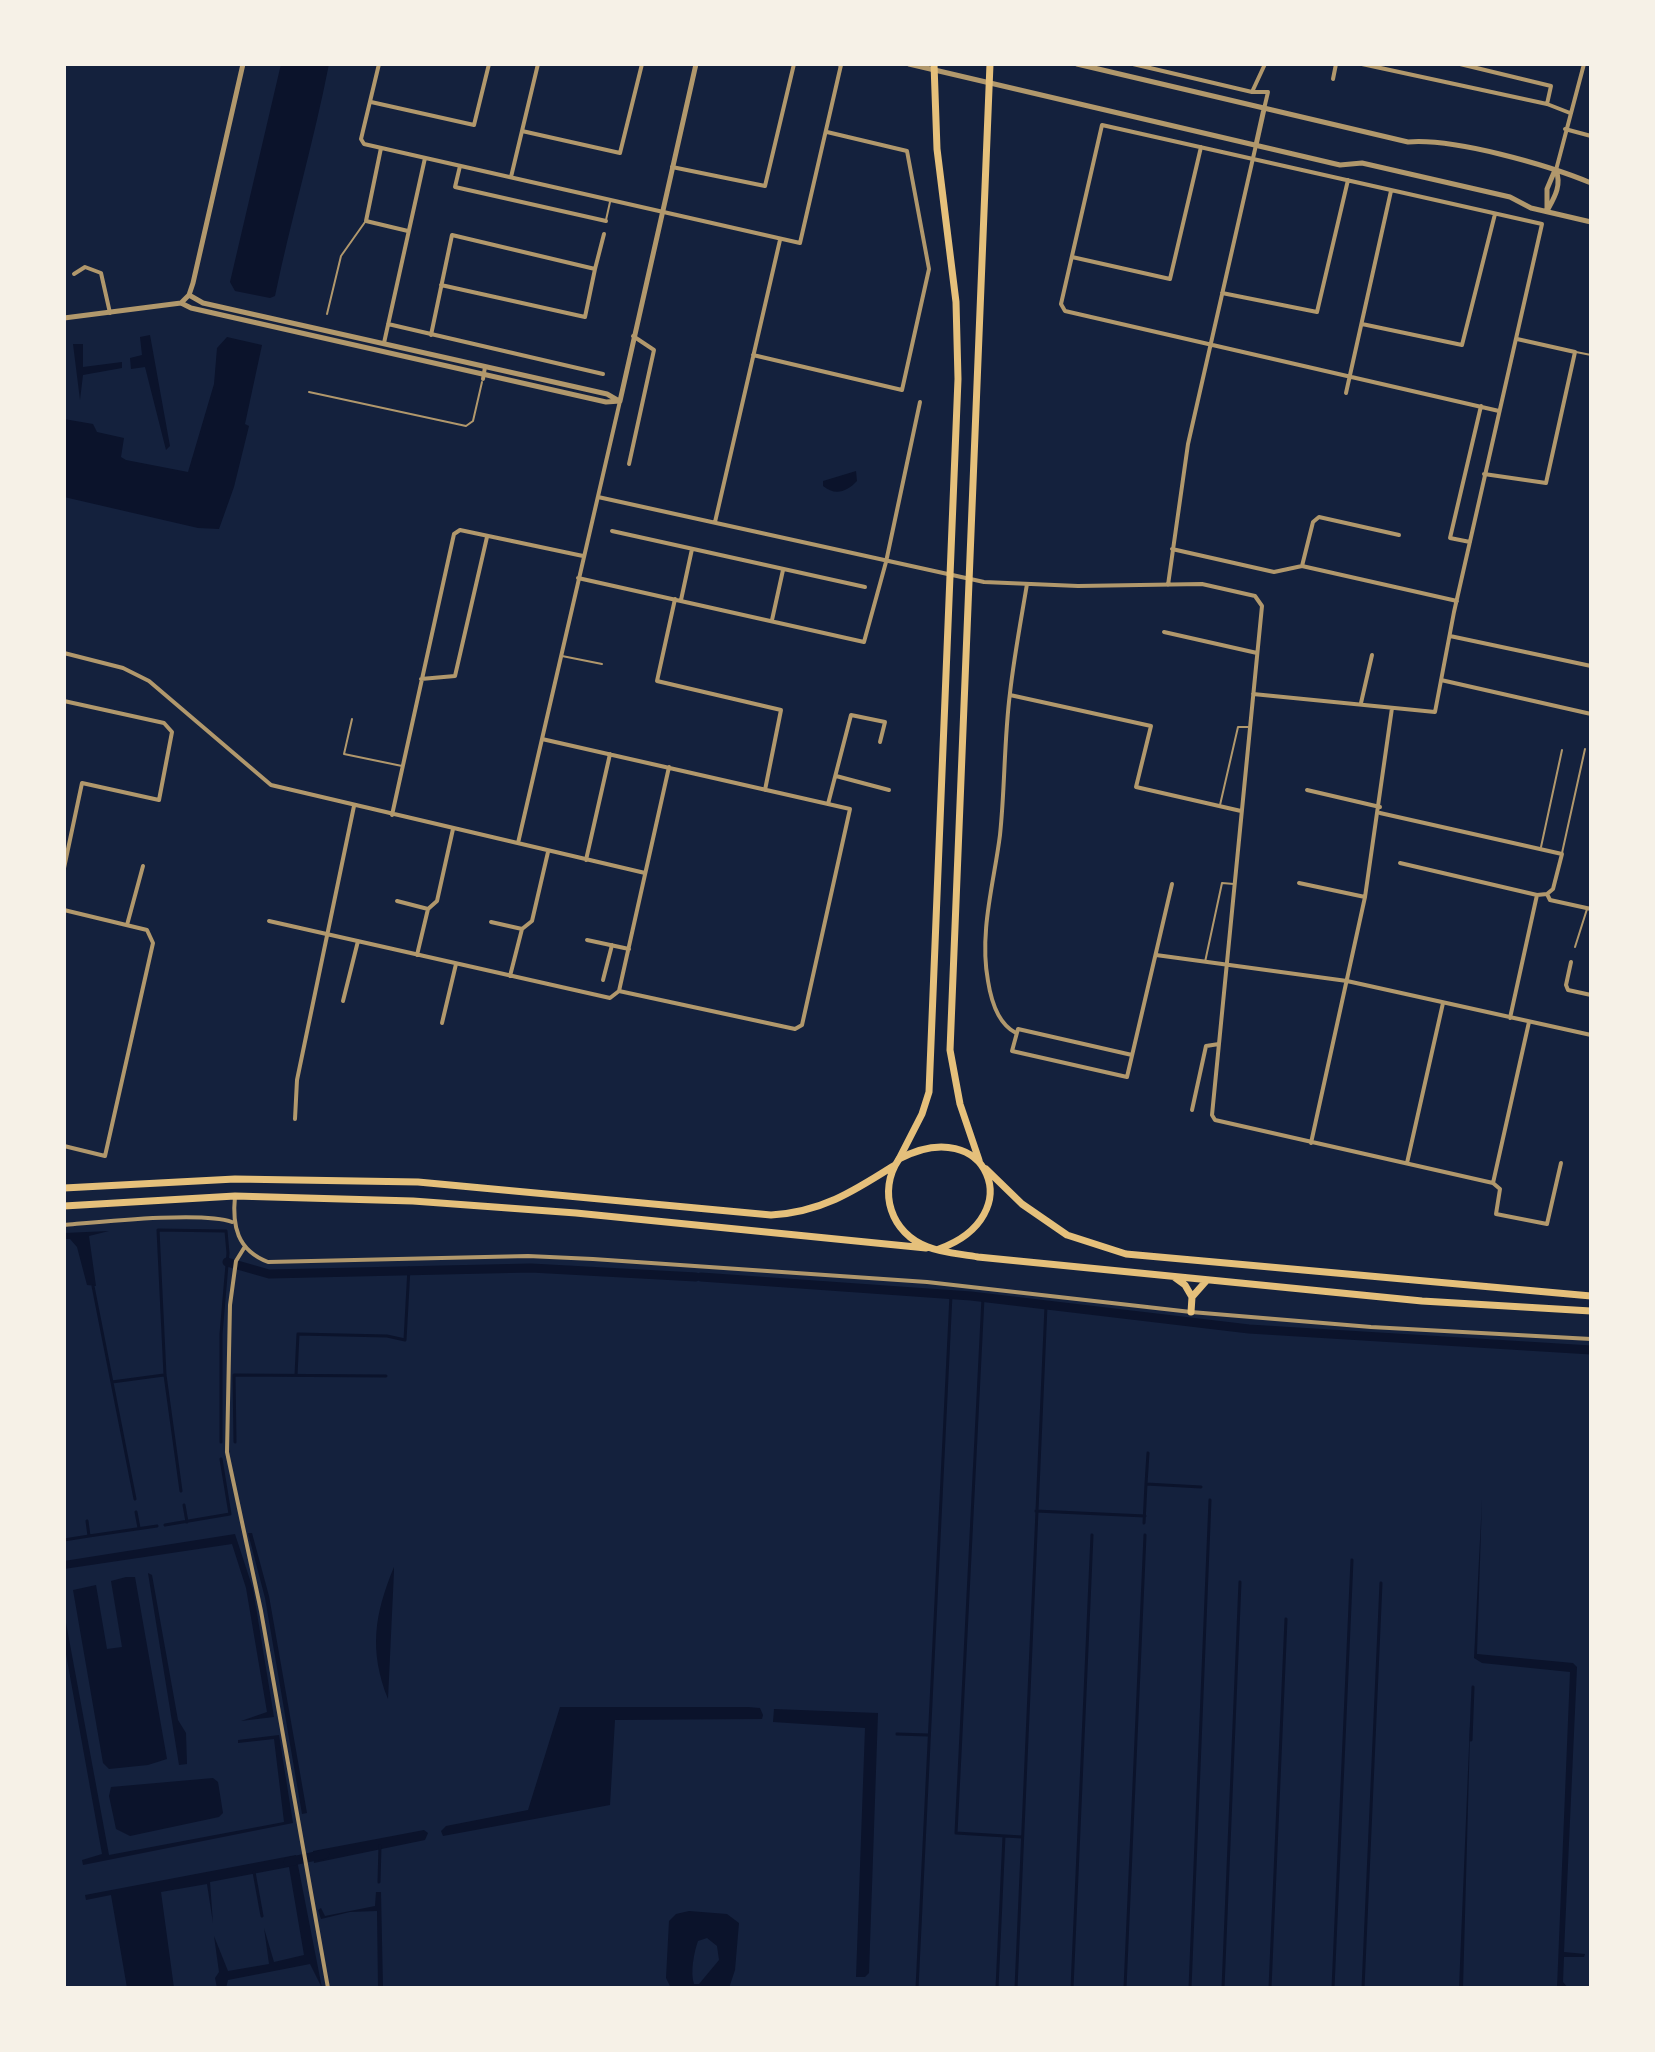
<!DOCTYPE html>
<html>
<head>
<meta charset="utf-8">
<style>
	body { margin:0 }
	#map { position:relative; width:1655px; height:2052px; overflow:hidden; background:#14213d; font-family:Commissioner,sans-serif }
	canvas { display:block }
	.frame { position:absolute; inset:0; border:66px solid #f6f1e7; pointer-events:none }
</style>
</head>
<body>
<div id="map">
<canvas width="1655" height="2052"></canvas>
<div class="frame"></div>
</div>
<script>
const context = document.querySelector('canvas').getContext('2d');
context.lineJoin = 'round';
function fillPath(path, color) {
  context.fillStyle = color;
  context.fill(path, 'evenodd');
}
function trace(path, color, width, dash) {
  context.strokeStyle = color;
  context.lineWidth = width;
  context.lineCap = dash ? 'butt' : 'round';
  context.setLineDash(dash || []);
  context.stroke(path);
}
fillPath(new Path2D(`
	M281,64H329C314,141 291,219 275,296L270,298L235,291L230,282Z
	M150,335L170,446L166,450L145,367L131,369L130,358L142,355L140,337Z
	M227,337L262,345L245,424L249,426L234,487L219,529L198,528L64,497V419L93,424L97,432L124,438L121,457L126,460L188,472L214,384L217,348Z
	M73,344H83V367L122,362V368L83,375L80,400Z
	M856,471L857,481C847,492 835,496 823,486V481Z
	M109,1231L89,1236L96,1286L87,1285L77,1247L70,1239H64V1233Z
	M1482,1500L1477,1654L1573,1663L1577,1667L1564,1952L1585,1954L1584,1957H1564L1563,1982L1568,1988H1557L1570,1672L1482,1663L1474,1658Z
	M248,1533H252L269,1596L307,1813L302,1814L265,1598Z
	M235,1534L253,1589L274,1717L241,1721L267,1712L246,1588L232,1544L64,1569V1561Z
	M394,1567V1571L388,1699C369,1651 374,1615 394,1567Z
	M148,1573L152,1575L178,1720L186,1733L187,1764L179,1765Z
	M126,1577H135L167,1759L148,1765L109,1769L103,1763L73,1590L96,1585L107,1649L122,1647L111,1581Z
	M64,1612L109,1855L284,1822L274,1739L238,1743V1740L279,1735L293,1823L83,1865L82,1860L102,1854L64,1643Z
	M1471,1698L1463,1988H1459Z
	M560,1707H748L760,1708L763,1715L762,1719L615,1720L610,1805L443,1836L441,1831L446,1826L528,1810Z
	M774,1709L878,1713L869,1973L865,1977H856L865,1728L773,1722Z
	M213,1778L218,1782L223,1813L219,1817L130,1836L116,1829L109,1796L111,1787Z
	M424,1830L428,1833L425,1840L314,1863L313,1851Z
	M296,1855L322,1988L310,1964L228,1980L226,1988H217L215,1978L219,1972L214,1936L228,1971L269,1964L264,1928L274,1962L304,1955L289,1867L210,1882L213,1923L207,1884L161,1892L174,1988H127L111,1895L86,1900L85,1895Z
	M376,1892H381L383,1988H378L377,1911L350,1912L321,1919L318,1910L321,1908L325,1916L375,1906Z
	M689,1911L727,1914L739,1923L735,1970L729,1988H671L666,1978L669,1921L676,1914ZM707,1938L717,1946L719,1960L699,1984H694C690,1973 694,1952 698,1941Z`), '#0b132b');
trace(new Path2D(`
	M93,1286L135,1499
	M983,1298L956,1833L1022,1837
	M296,1375L298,1334L387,1336L405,1340L409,1268
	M112,1382L164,1375
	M235,1442L234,1375L386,1376
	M1148,1453L1146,1484L1201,1487
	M181,1491L165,1375L158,1230L226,1231L228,1253L221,1334V1442
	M184,1505L187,1522
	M1036,1511L1145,1516
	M136,1512L139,1528
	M1144,1523L1146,1484
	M165,1525L230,1514L221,1459
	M89,1536L157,1526
	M64,1540L89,1536L87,1521
	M897,1734L928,1735
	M1471,1740L1473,1687
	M254,1872L262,1916
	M379,1882L380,1846
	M917,1988L951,1295
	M997,1988L1004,1836
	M1016,1988L1046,1306
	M1072,1988L1092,1535
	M1125,1988L1145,1535
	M1190,1988L1210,1500
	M1223,1988L1240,1582
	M1270,1988L1286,1619
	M1333,1988L1352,1560
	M1363,1988L1381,1583`), '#0b132b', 3);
trace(new Path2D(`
	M227,1262L269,1274L531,1268L696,1277
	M701,1277L971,1296L1249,1329L1591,1350
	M288,1862L325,1854`), '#0b132b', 9);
trace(new Path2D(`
	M606,220L610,202
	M327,314L341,256L365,222
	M1576,352L1591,355
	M309,392L466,426L473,421L482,382
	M562,656L602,664
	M352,719L344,754L402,766
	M1220,805L1238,727H1248
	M1541,847L1562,750
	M1562,853L1585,749
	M1575,947L1587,909
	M1205,962L1222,883L1234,884`), '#b1986c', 2);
trace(new Path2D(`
	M379,64L361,139L364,144L800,243L841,65L838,64
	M1133,64L1252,92
	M1362,64L1547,104L1570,113
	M1460,64L1551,86L1547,104
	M1333,79L1336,64
	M371,102L474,125L489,64
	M1264,109L1268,92H1252L1265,64
	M1565,129L1591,136
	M522,131L620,153L642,64
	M381,148L366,221L408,231
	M460,166L455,187L606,221
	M672,167L765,186L794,64
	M1556,170L1584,64
	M511,177L538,64
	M1072,257L1170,279L1201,147
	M595,269L604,234
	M74,274L85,267L101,273L110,313
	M1222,293L1317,312L1348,180
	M388,324L603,374
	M1362,324L1462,345L1495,214
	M431,335L452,235L595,269L585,317L441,285
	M384,343L425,158
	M753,355L902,390L929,269L907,151L827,132
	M483,379L485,367
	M1346,393L1391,191
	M629,464L654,350L633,336
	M1484,474L1546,483L1575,352L1517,339
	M598,497L984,582L1078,586L1202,584L1255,596L1262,606L1212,1115L1215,1120L1493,1183L1529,1022
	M715,522L780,240
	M612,531L865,587
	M1470,542L1450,538L1481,406
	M1172,549L1274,572L1302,566L1457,601
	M1302,566L1313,522L1319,517L1399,535
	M578,578L864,642L886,562L920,402
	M1168,585L1188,444L1256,145
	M675,599L657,681L781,710L765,790
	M681,600L692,549
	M772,620L783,570
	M1164,632L1257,653
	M1450,636L1591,666
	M64,653L123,668L149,681L271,785L645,873
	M421,679L455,676L487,537
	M1441,680L1591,714
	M1253,694L1435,712L1454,612L1542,224L1102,125L1061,304L1065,311L1499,411
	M1010,695L1151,726L1136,787L1241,811
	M64,701L164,723L172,732L159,800L82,783L64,868
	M1361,703L1372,655
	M542,739L850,809L802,1025L795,1029L619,991
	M836,776L889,790
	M1307,790L1380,807
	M828,804L851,715L885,722L880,742
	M1380,813L1562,854L1553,889L1547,894
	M392,815L454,534L460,530L583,556
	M518,843L620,401
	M586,860L610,754
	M1400,863L1537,895L1547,894
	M1299,883L1365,897
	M1547,894L1550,900L1591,909
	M397,901L428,909
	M64,910L147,930L153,943L105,1156L64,1146
	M269,921L610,998L619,991
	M491,922L522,929
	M127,925L143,866
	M587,940L629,949
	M417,955L428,909L437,901L453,829
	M1156,955L1347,981L1591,1035
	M1571,962L1566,985L1568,990L1591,995
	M510,976L522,929L532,921L548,852
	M603,980L612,945
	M619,991L669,767
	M343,1001L358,941
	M1510,1018L1537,895
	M442,1023L456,964
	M1016,1033C998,1024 991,1000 988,981C979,932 994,883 1000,835C1005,788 1004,740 1010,693C1014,657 1021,620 1027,584
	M1132,1055L1018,1029L1012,1051L1127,1077L1172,884
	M1192,1110L1206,1046L1219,1044
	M295,1119L297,1080L354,806
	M1311,1143L1365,897L1392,708
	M1407,1163L1443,1003
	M1493,1183L1500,1189L1496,1214L1547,1224L1561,1163
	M235,1196C232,1226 237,1250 268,1262L528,1256L593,1259L927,1282L1191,1312L1371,1327L1591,1339
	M64,1225C99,1222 203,1211 232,1222
	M244,1248L236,1261L230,1305L227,1452L261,1611L328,1988`), '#b1986c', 4);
trace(new Path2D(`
	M909,64L1340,165L1362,163L1510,197L1531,208L1591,222
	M1077,64L1408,142C1454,138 1548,165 1591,183
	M1256,145L1264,109
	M1547,210V189L1555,170
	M1547,211C1554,198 1562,186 1556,170
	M189,295L203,303L607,394L619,401
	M181,303L189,295L193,283L243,64
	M64,318L181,303L191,308L606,402L620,401
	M620,401L696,64`), '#b1986c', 5);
trace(new Path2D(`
	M899,1159L922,1114L929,1092L958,379L956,302L937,149L934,64
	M979,1160L960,1104L950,1050L990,64`), '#e5c07b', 7);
trace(new Path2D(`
	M986,1169L1022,1204L1067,1235L1126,1254L1591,1296
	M64,1188L235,1179L418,1182L771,1215C822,1212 854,1191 895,1165
	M64,1206L235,1196L413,1201L576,1213L926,1248
	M939,1249C1031,1216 987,1112 899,1159C877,1191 891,1234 928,1247C943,1253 962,1254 978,1257L1422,1301L1591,1311
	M1174,1277L1185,1285L1192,1297
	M1191,1312L1192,1297L1207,1280`), '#e5c07b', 7);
</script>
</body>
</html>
